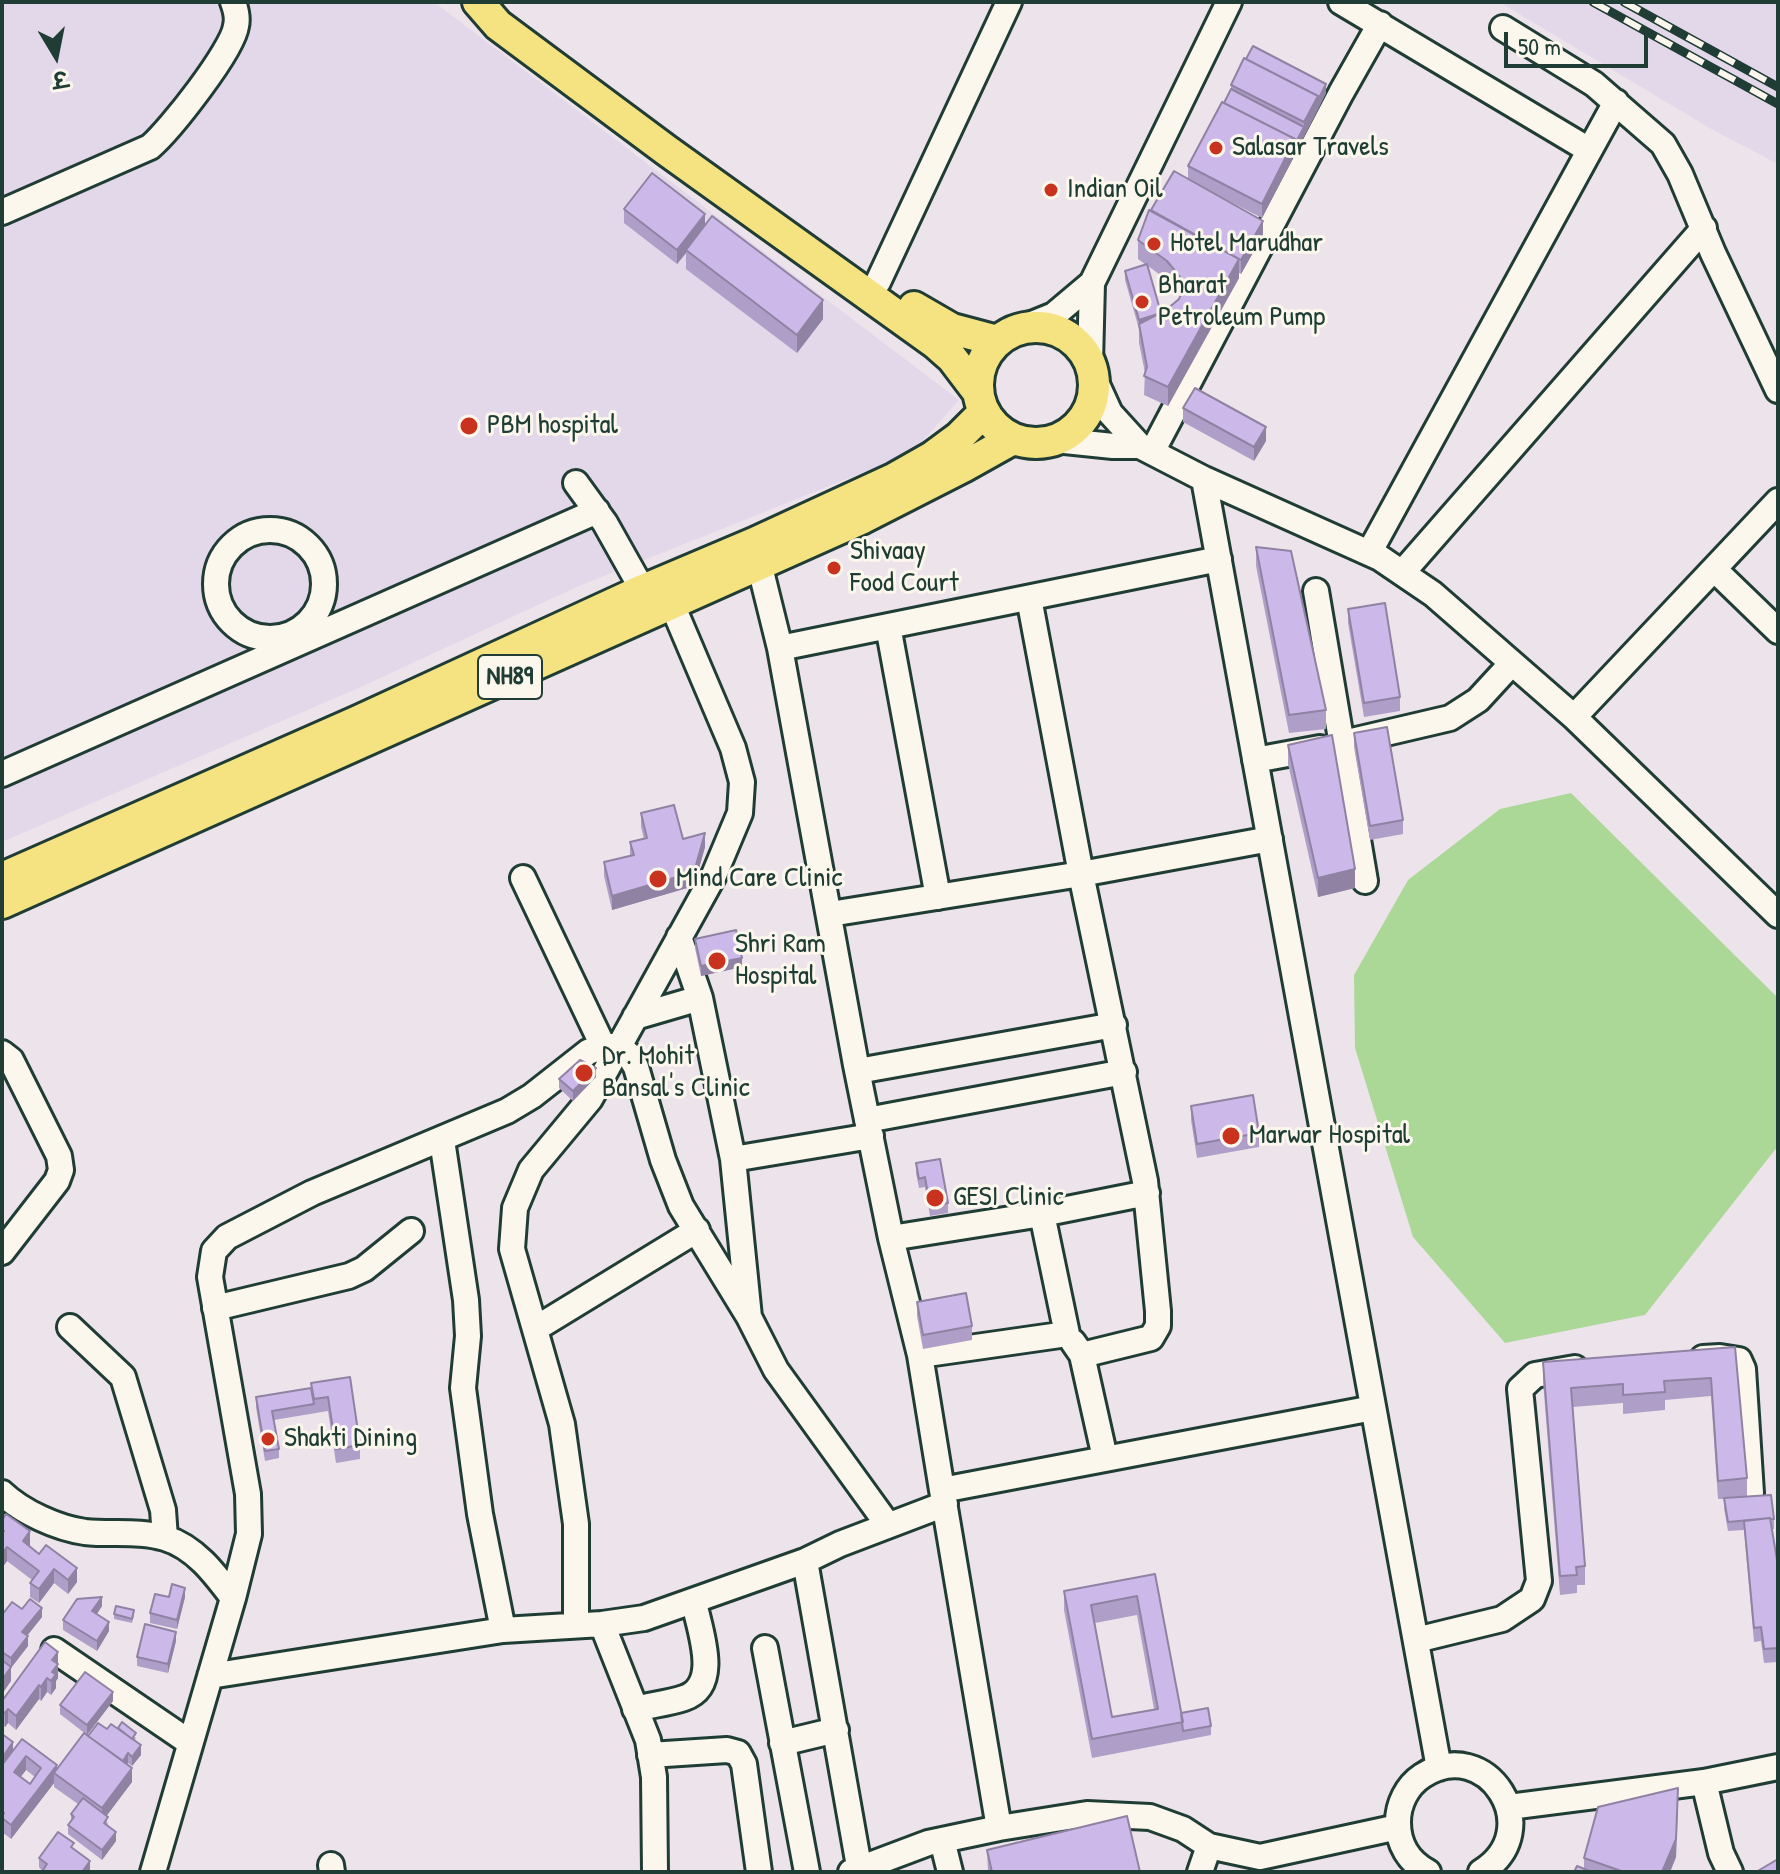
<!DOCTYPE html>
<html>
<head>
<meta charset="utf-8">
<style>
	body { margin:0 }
	#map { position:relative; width:1780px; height:1874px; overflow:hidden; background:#ede4eb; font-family:"Patrick Hand","Playpen Sans Deva",sans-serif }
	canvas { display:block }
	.frame { position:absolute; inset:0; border:4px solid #1f3d34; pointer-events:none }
	.north { position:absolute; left:16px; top:16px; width:80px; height:80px; -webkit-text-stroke:6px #fbf7ec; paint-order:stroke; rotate:170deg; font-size:22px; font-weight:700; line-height:32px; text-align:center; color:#1f3d34 }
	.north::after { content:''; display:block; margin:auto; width:28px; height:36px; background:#1f3d34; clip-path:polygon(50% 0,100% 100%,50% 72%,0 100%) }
	.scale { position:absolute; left:1504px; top:32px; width:144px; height:36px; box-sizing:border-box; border:4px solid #1f3d34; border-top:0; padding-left:10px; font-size:24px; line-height:28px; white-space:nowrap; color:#1f3d34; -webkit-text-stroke:6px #fbf7ec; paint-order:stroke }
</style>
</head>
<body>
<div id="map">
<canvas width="1780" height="1874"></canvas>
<div class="frame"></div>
<div class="north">उ</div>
<div class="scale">50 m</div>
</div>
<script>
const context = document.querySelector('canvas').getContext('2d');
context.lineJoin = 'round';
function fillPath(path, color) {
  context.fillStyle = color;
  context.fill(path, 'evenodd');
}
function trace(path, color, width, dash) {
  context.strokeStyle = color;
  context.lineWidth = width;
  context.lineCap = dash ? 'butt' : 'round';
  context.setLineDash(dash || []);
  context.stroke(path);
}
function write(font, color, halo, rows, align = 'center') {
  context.font = font + ' "Patrick Hand",sans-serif';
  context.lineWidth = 6;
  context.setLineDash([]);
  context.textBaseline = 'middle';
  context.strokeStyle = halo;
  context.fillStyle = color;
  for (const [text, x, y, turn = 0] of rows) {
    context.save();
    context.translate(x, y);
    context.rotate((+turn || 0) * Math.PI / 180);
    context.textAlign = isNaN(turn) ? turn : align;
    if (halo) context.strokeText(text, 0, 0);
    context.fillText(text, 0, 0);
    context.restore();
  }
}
fillPath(new Path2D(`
	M2,2H434L959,400L912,453L579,586L363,686L2,842Z
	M1499,2H1778V164L1713,130Z`), '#e3d7ea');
fillPath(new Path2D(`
	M1571,793L1778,998V1146L1645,1315L1505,1343L1413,1237L1355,1048L1354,975L1408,880L1500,809Z`), '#abd897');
const minor = new Path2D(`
	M1341,2L1589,150
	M1503,28L1594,84L1663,144L1680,174L1713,253L1778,390
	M2,212L150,147C170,130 233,50 236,26C238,18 236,10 233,2
	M878,282L1009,2
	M1017,330L1054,315L1092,283
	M1090,363L1092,283L1229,2
	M1094,378L1110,413L1140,446L1204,479L1380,558L1433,594L1574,717L1778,915
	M1055,440L1113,446H1140
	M1152,452L1341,93L1380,24
	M1204,479L1439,1768
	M576,483L605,523L650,603
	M216 584a54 54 0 1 1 108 0a54 54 0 1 1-108 0Z
	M755,547L780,648L856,1065L891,1238L920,1355L942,1490
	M1369,553L1616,102
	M1714,569L1778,631
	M1402,573L1704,228
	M1316,591L1365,881
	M1029,598L1081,874L1145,1181L1158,1311V1326L1151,1338L1082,1355
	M888,626L938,897
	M780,648L1219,559
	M1574,717L1778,501
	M1356,740L1450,718L1478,700L1512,663
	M1255,760L1320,748
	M2,774L597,511
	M523,878L603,1046
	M830,914L1081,874L1270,839
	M679,937L700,998L733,1159L749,1317L776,1370L888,1525
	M635,1017L700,998
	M2,1053L11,1060L59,1156L61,1170L57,1181L2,1252
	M858,1071L1114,1025
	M867,1120L1124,1072
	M442,1140L466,1300L468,1336L463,1388L480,1514L503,1630
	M733,1159L871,1136
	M891,1238L1042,1214L1147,1193
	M215,1308L349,1276L364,1269L411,1231
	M70,1327L123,1377L163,1510L165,1538
	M535,1329L697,1230
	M1073,1342L1082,1355L1105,1458
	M920,1355L1067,1334L1042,1214
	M1703,1358L1720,1357L1739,1360L1743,1369L1751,1493
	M1373,1408L942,1490L999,1828L1087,1814L1150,1817L1183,1829L1209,1846L1260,1857L1398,1827
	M2,1493C22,1512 57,1528 85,1532C111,1535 139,1530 165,1538C195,1547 215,1574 233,1598
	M602,1624L648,1740L654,1777L655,1872
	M576,1625V1524L562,1424L512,1249L515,1208L531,1170L590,1099L714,875L740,813L742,782L733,748L665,588
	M1416,1640L1502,1619L1532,1599L1539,1581L1520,1389L1535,1375L1575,1368
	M765,1648L807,1872
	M54,1650L189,1742
	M210,1676L503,1630L602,1624L644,1618L805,1561
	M635,1709C651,1705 669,1703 684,1698C722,1685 699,1629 694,1602
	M782,1743L836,1730
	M650,1755L727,1750L738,1753L744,1764L759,1872
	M1704,1782L1721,1853L1730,1872
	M1509,1807L1704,1782L1778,1767
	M942,1840L950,1872
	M331,1865L332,1872
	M153,1872L233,1598L249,1534L248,1494L210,1277L214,1251L227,1237L312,1193L507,1111L532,1096L588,1052L603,1046H619L629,1055L636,1067L663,1160L681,1206L749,1317
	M851,1872L928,1843L999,1828
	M860,1872L805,1561L840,1544L945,1504
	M1200,1872L1209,1846
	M1428,1872C1409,1862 1398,1844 1398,1822C1398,1804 1407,1786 1422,1776C1486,1733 1549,1830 1481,1872`);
const major = new Path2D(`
	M478,2L498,25L666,150L935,343L952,358L977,391
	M914,307L952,329L997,341
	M978 385a58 58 0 1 1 116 0a58 58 0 1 1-116 0Z
	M2,878L356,722L643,590L754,543L895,478L932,457L959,437L984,412
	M2,903L863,518L963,467L1013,439`);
trace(minor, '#1f3d34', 30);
trace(major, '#1f3d34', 36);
trace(minor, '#fbf7ec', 24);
trace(major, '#f5e382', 30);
const rail = new Path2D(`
	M1593,2L1778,104
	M1624,2L1778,87`);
trace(rail, '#1f3d34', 9);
trace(rail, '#fbf7ec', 6, [18]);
fillPath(new Path2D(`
	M1231,85L1326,93L1262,218L1207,190L1263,235L1241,274L1239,273V278L1168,406L1144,395L1145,373L1139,343V329L1125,280V271L1146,265L1138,259V240L1151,210L1188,179V166L1224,103L1231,89ZM1148,266L1167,280L1180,296L1179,299L1161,313Z
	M624,209L705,225L823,319L797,353L686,269V253L677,264L624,223Z
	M1183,408L1266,441L1254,461L1183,422Z
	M1256,547L1326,710V729L1289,733L1256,566Z
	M1348,609L1400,697V711L1364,717L1348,623Z
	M1354,733L1403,820V834L1370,840L1354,747Z
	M1288,745L1355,888L1318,897L1288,764Z
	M641,813L683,839L705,847L694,886L612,910L604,876V862L630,855V842L644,839L641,827Z
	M695,939L742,967L701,976L695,948Z
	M596,1077L573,1101L559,1088V1079Z
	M1191,1106L1259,1133V1147L1197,1158L1191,1120Z
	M916,1163L948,1203V1213L930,1216L925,1187L919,1188L916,1173Z
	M917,1302L972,1326V1340L923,1349L917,1316Z
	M1735,1347L1747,1478V1496L1774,1519V1529H1772L1778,1566V1662L1764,1663L1761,1641L1754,1642L1744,1530L1728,1531L1724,1508V1499H1718L1711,1396L1665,1400V1410L1623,1414V1403L1573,1407L1585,1566V1585H1577V1593L1560,1595L1543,1381V1362Z
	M350,1377L360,1445V1459L336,1463L328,1411L274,1420L279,1449V1458L265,1461L256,1407V1397L311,1388V1383Z
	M2,1520L30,1545L29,1546L77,1582L68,1594L54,1583L39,1603L30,1597V1583L32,1580L7,1561L2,1568Z
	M1155,1574L1181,1713L1211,1726V1735L1092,1758L1064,1610V1591ZM1137,1615L1154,1709L1112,1717L1095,1623Z
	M169,1597H185L177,1629L150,1623V1613Z
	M102,1606L97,1614L109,1631L97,1651L63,1630V1620Z
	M22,1609L42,1617L27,1636L28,1646L11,1668V1681L2,1694V1615Z
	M114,1614L134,1615L132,1623L114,1619Z
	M176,1641L168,1673L137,1666V1657Z
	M58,1652V1678L56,1681V1688L51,1695L47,1692L41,1701L39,1699L16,1730L8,1723L5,1727L2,1725V1701Z
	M113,1701L87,1735L60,1714V1705Z
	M118,1728L136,1738L134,1741L141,1755L132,1766L128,1763L127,1764L132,1782L106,1816L108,1826L116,1841L102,1860L68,1834V1825L71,1821V1814L78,1804L54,1787V1783L11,1839L2,1832V1734L13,1751L57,1769L88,1736L107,1729ZM26,1770L35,1777L30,1784L20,1777Z
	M1678,1807L1676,1857L1670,1872H1574L1584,1869V1858Z
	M74,1849L90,1870L89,1872H43L39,1867V1858Z
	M987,1850L1140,1872H988Z`), '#af9fc8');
fillPath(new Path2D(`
	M1326,84V93L1318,110V100Z
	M1318,96V110L1262,218V204L1295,139L1304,127V122Z
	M705,214V228L686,250V253L677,264V250Z
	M1263,221V235L1241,274V260Z
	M1239,259V278L1168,406V387Z
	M823,300V319L797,353V335Z
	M1161,314L1139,324V329V320Z
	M1266,427V441L1254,461V447Z
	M705,833V847L694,886L612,910V896Z
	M1355,869V888L1318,897V878Z
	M742,958V967L701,976V966Z
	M596,1068V1077L573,1101V1091Z
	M30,1531V1545L23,1555V1541Z
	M7,1547V1561L2,1568V1554Z
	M77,1568V1582L68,1594V1580Z
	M54,1569V1583L39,1603V1589Z
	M185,1588V1597L177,1629V1620Z
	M102,1597V1606L92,1621V1611Z
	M42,1608V1617L22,1642V1632Z
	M109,1622V1631L97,1651V1641Z
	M176,1632V1641L168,1673V1664Z
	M28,1636V1646L11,1668V1681L2,1694V1680L11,1667V1658Z
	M58,1652V1678L56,1681V1688L51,1695L52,1660Z
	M47,1678V1692L41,1701V1687Z
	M39,1685V1699L16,1730V1716Z
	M113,1692V1701L87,1735V1725Z
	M8,1709V1723L5,1727V1713Z
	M13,1742V1752L2,1767V1758Z
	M141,1745V1755L132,1766V1757Z
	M128,1753V1763L120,1773V1764Z
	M26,1756V1770L14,1786V1772Z
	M57,1765V1775L54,1773V1783L11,1839V1825Z
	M132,1768V1782L102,1822V1808Z
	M1678,1788L1676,1857L1670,1872H1662Z
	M116,1832V1841L102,1860V1850Z
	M90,1861V1870L89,1872H82Z`), '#8f82a3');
const building = new Path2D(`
	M1253,46L1326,84L1318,100V96L1246,59Z
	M1244,58L1318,96L1304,122L1231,85Z
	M1231,89L1304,127L1295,144V139L1224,103Z
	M1222,102L1295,139L1262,204L1188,166Z
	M1174,171L1263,221L1241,260L1151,210Z
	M652,173L705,214L677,250L624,209Z
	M1149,210L1239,259L1168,387L1144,376L1147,367L1139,324L1166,310L1179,299L1183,290L1180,277L1167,261L1138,240Z
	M712,216L823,300L797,335L686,250Z
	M1147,264L1161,313L1139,320L1125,271Z
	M1195,388L1266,427L1254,447L1183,408Z
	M1256,547L1291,551L1326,710L1289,715Z
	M1385,603L1400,697L1364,703L1348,609Z
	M1387,727L1403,820L1370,826L1354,733Z
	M1332,735L1355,869L1318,878L1288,745Z
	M674,805L683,839L705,833L694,872L612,896L604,862L634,855L630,842L647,838L641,813Z
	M736,930L742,958L701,966L695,939Z
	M580,1060L596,1068L573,1091L559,1079Z
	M1253,1095L1259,1133L1197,1144L1191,1106Z
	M940,1159L948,1203L930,1206L925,1177L919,1179L916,1163Z
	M966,1293L972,1326L923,1335L917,1302Z
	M1735,1347L1747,1478L1718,1481L1711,1378L1664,1381L1665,1392L1623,1395V1384L1571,1388L1585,1566L1576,1567L1577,1575L1560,1576L1543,1362Z
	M350,1377L360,1445L336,1449L328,1397L314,1399L311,1383Z
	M311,1388L314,1404L272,1411L279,1449L265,1451L256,1397Z
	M1771,1495L1774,1519H1770V1518L1728,1522L1724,1498Z
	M6,1514L30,1531L23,1541L39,1554L46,1545L77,1568L68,1580L54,1569L39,1589L30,1583L39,1571L7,1547L2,1554V1534L4,1531L2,1530V1520Z
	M1770,1518L1778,1566V1648L1764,1649L1761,1627L1754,1628L1744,1521Z
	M1155,1574L1183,1722L1092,1739L1064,1591ZM1137,1596L1158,1709L1112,1717L1091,1605Z
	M172,1584L185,1588L177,1620L150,1613L155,1594L169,1597Z
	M102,1597L92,1611L109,1622L97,1641L63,1620L77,1599Z
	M30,1599L42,1608L22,1632L28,1636L11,1658L2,1652V1615L12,1602L22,1609Z
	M116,1606L134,1610L132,1619L114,1614Z
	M145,1624L176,1632L168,1664L137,1657Z
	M45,1642L58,1652L52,1660L58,1664L52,1672L56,1674L51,1681L47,1678L41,1687L39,1685L16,1716L8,1709L5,1713L2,1711V1701Z
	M2,1660L11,1667L2,1680Z
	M85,1672L113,1692L87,1725L60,1705Z
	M1208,1708L1211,1726L1183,1731L1181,1713Z
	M122,1722L136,1733L132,1739L118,1728Z
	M98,1723L107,1729L111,1724L141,1745L132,1757L128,1753L123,1761L88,1736Z
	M84,1733L132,1768L102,1808L54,1773Z
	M2,1734L13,1742L2,1758Z
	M22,1739L57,1765L11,1825L2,1818L4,1813L2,1812V1765ZM26,1756L41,1768L30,1784L14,1772Z
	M1678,1788L1676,1839L1662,1872H1624L1584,1858L1598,1807Z
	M83,1798L108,1817L104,1823L116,1832L102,1850L68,1825L74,1817L71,1814Z
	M1127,1816L1140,1872H992L987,1850Z
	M58,1832L74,1843L71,1847L90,1861L82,1872H47L43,1870L47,1864L39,1858Z
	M1778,1859V1872H1756Z
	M1577,1866L1592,1872H1574Z`);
fillPath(building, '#ccb9e9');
trace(building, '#8f82a3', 2);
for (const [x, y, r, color] of [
	[1216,148,8,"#c8321e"],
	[1051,190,8,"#c8321e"],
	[1154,244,8,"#c8321e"],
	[1142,302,8,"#c8321e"],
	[469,426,10,"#c8321e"],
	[834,568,8,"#c8321e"],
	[658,879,10,"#c8321e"],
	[717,961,10,"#c8321e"],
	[584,1073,10,"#c8321e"],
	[1231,1136,10,"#c8321e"],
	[935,1198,10,"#c8321e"],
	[268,1439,8,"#c8321e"]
]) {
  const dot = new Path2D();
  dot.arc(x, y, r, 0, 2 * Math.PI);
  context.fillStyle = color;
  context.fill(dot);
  trace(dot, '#fbf7ec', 3);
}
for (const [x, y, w] of [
	[510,677,64]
]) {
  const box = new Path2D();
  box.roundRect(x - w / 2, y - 22, w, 44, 6);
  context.fillStyle = '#fbf7ec';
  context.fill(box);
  trace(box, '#1f3d34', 2);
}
write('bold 26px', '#1f3d34', null, [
	["NH89",510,677]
]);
write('28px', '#1f3d34', '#fbf7ec', [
	["Salasar Travels",1232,148],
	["Indian Oil",1067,190],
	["Hotel Marudhar",1170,244],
	["Bharat",1158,286],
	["Petroleum Pump",1158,318],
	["PBM hospital",487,426],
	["Shivaay",850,552],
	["Food Court",850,584],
	["Mind Care Clinic",676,879],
	["Shri Ram",735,945],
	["Hospital",735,977],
	["Dr. Mohit",602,1057],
	["Bansal's Clinic",602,1089],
	["Marwar Hospital",1249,1136],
	["GESI Clinic",953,1198],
	["Shakti Dining",284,1439]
], 'left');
</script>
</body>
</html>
